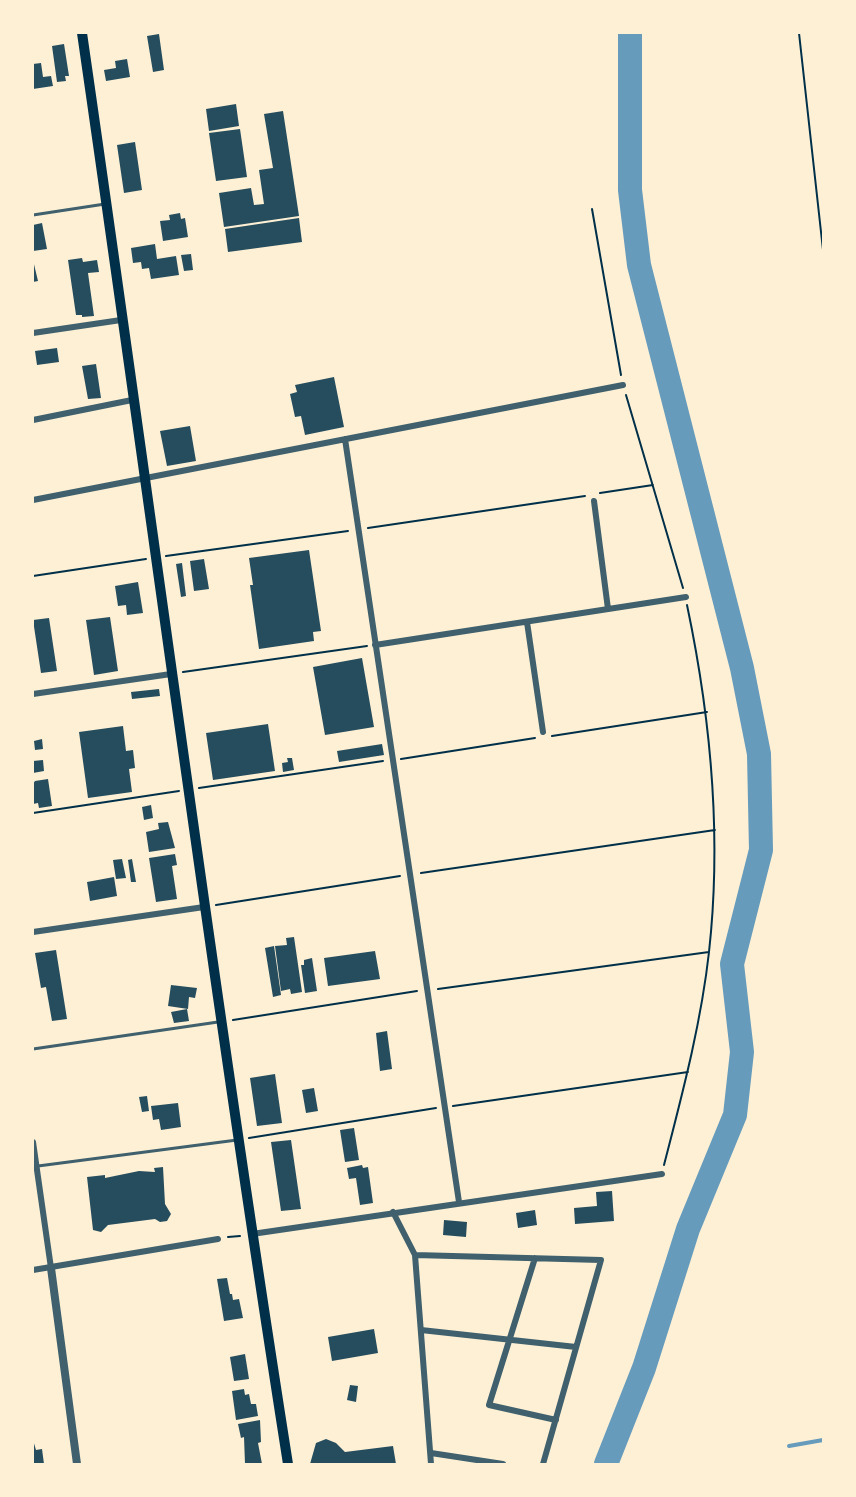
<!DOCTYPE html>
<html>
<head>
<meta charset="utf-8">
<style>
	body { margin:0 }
	#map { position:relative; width:856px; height:1497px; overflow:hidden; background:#fdf0d5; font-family:"Nunito Sans",sans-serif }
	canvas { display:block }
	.frame { position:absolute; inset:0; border:34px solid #fdf0d5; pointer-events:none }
</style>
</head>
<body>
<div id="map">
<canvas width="856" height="1497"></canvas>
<div class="frame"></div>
</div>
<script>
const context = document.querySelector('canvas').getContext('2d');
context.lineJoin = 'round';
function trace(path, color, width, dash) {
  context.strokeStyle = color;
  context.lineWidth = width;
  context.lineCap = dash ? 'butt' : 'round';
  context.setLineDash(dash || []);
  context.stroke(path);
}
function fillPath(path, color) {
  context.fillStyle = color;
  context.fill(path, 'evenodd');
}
trace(new Path2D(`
	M789,1446L823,1440`), '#669bbc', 4);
trace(new Path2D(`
	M606,1464L644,1368L688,1229L735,1115L742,1052L732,964L761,850L759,754L742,668L639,265L630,190V33`), '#669bbc', 24);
fillPath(new Path2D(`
	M159,34L164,70L153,72L147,36Z
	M64,44L69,76H65L66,81L57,82L52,46Z
	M127,59L130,77L106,81L104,70L116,68L115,61Z
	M41,63L43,77L51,76L53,86L33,89V64Z
	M236,104L239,126L209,131L206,109Z
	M283,111L299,216L224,227L219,193L251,188L254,205L264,204L259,170L273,168L264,114Z
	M240,129L247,177L216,181L209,133Z
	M135,142L142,190L124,193L117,145Z
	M180,213L181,219L185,218L188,237L163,241L160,221L170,220L169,215Z
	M299,218L302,242L228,252L225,229Z
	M42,223L47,249L33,251V225Z
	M155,244L157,259L176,256L179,275L151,279L149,268L142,269L141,262L133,263L131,248Z
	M191,254L193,270L184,271L181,255Z
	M82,258L83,262L97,260L99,272L88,273L94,316L82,317V315H76L68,260Z
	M33,260L38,281L33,282Z
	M57,348L59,362L37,365L35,351Z
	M96,364L101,398L88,399L82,366Z
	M334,377L344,427L305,435L301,416L295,417L290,394L297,392L295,385Z
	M190,426L196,461L167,466L160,431Z
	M309,550L321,631L313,632L314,641L259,649L250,585H253L249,558Z
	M204,559L209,589L194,591L190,561Z
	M182,563L186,596L181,597L176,564Z
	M138,582L143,613L127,615L126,605L118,606L115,586Z
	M110,617L118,671L94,675L86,620Z
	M49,618L57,671L41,673L33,620Z
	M362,658L374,727L325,735L313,667Z
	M159,689L160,696L132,699L131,692Z
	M268,724L275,771L213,780L206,733Z
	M123,726L126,751L133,750L135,768L129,769L132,792L88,798L79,732Z
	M42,739L43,749L35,750L34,741Z
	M382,744L384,755L339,762L337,751Z
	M287,758H292L294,770L283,772L282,763L288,762Z
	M43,760L44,771L33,773V761Z
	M48,779L52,806L39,808L38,803L33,804V784L35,781Z
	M151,805L153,818L144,820L142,807Z
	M168,822L175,848L149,852L146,832L159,829L158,823Z
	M175,854L177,865L172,866L177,899L156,902L149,858Z
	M122,859L126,878L116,879L113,860Z
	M132,859L136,882H131L128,860Z
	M114,877L117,896L90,901L87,882Z
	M294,937L302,992L291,994L290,989L281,991L275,946L287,945L286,938Z
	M274,946L281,995L273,997L265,948Z
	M56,950L67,1019L52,1021L46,987L41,988L35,953Z
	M375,951L380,979L328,986L324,958Z
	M312,958L317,991L305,993L301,965H304V960Z
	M171,985L197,988L195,998L189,997L188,1009L168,1006Z
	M187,1009L189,1021L174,1023L171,1012Z
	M387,1031L392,1069L380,1071L376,1033Z
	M275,1074L282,1123L257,1126L250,1078Z
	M314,1088L318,1111L306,1113L302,1090Z
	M147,1096L149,1111L142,1112L139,1097Z
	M178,1103L181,1127L161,1130L159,1119L153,1120L151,1106Z
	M354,1128L359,1160L345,1162L340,1130Z
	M291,1140L301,1209L281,1211L271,1142Z
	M362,1165L363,1168L368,1167L373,1203L360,1205L356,1178L349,1179L347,1168Z
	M163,1167L165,1204L171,1214L167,1221L160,1222L155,1219L108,1225L101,1232L93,1230L87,1177L105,1175V1178L139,1171L155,1172L154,1168Z
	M612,1191L614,1221L575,1224L574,1208L597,1206L596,1192Z
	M535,1210L537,1225L518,1228L516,1213Z
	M444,1220L467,1222L466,1237L443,1235Z
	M227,1278L230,1294H232L233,1300L239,1299L243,1318L224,1321L217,1279Z
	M374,1329L378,1353L332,1361L328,1337Z
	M245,1354L249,1379L234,1381L230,1357Z
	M350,1385L358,1386L356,1402L347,1400Z
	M244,1389L245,1395L249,1394L251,1404H256L258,1416L236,1420L232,1391Z
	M260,1420L261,1442L258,1443L262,1464H245L244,1437L241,1438L238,1424Z
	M326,1439L336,1443L345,1452L393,1446L396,1464H310L316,1443Z
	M33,1440L36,1450L42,1449L44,1464H33Z`), '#264d5e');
trace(new Path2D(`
	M799,33L823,250
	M592,209L621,375
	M626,395L683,588
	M600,493L653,485
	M368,528L585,496
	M166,556L348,531
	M33,576L146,559
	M183,672L367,646
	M552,736L707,712
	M401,759L535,738
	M199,788L383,761
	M33,813L179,791
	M421,873L715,830
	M216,905L400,876
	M438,989L709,952
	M233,1020L417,991
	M453,1106L688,1072
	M249,1138L436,1108
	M664,1165C682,1095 701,1024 709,952C722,835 711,719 687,605
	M228,1237L240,1236`), '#003049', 2);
trace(new Path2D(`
	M33,215L105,204
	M33,1049L218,1022
	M38,1166L237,1140`), '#3f606c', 3);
trace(new Path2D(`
	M33,333L121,320
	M33,420L132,400
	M345,439L459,1202
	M33,500L623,385
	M594,501L608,609
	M527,622L543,732
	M375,645L686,597
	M33,694L171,674
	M33,932L204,907
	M33,1142L51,1268
	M393,1212L415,1255L431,1464
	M252,1234L662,1174
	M415,1255L601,1260L543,1464
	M535,1258L489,1405L556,1420
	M33,1270L218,1239
	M421,1330L576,1347
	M431,1453L503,1464`), '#3f606c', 6);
trace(new Path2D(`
	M51,1268L77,1464`), '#3f606c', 8);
trace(new Path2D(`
	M82,33C151,510 213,988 288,1464`), '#003049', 10);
</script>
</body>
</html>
